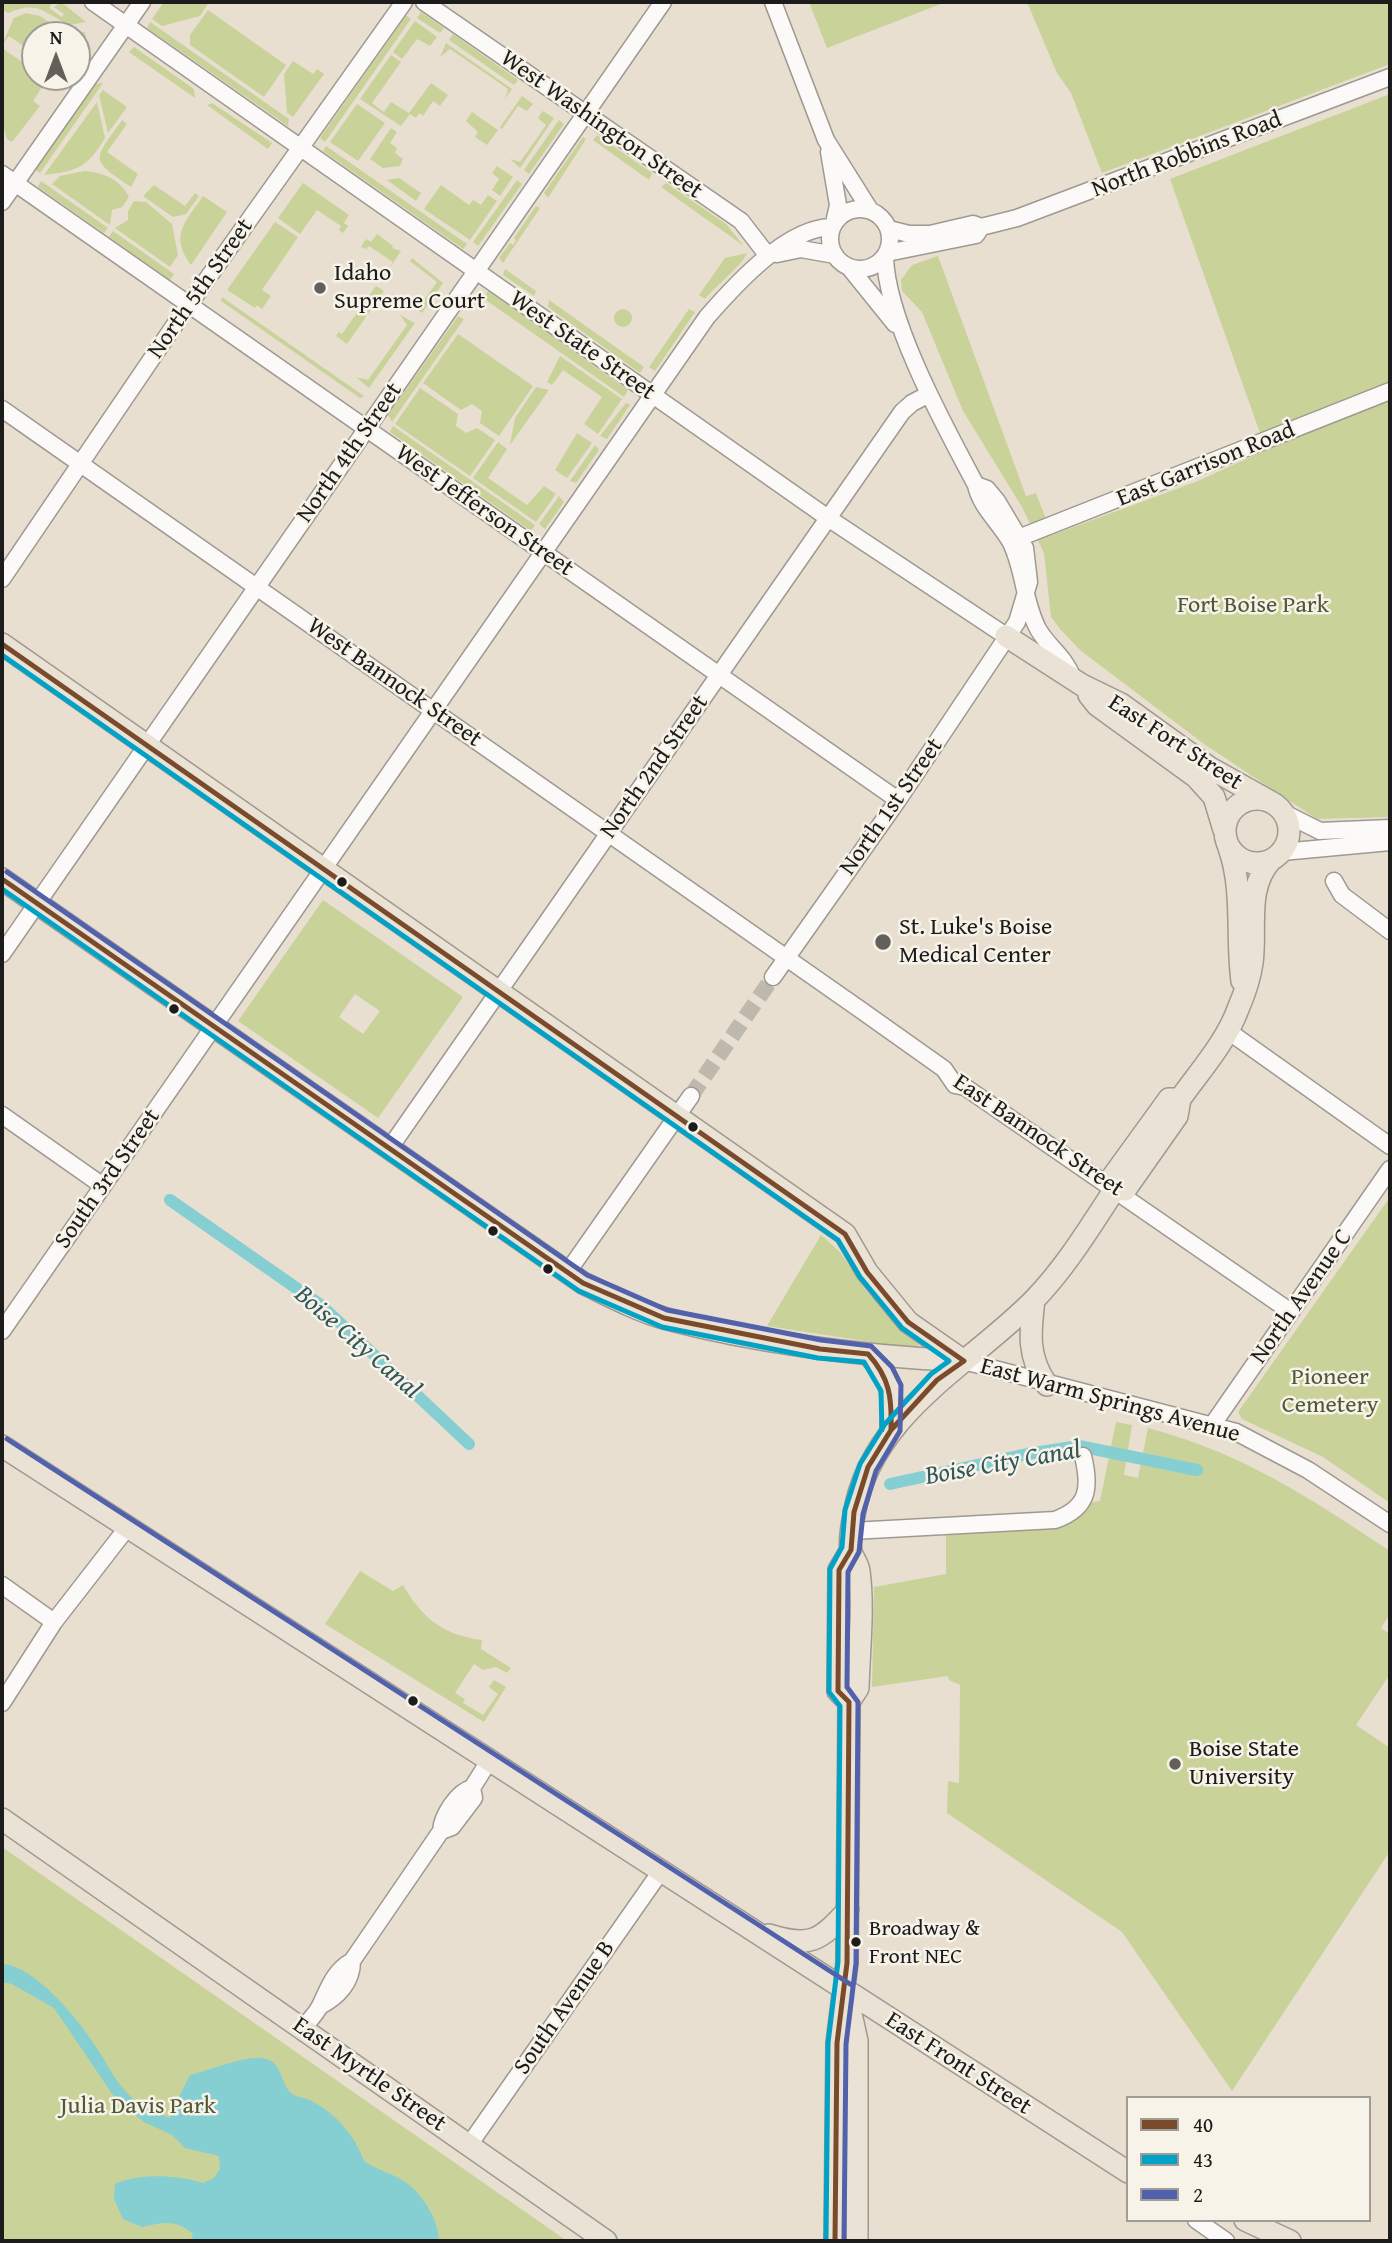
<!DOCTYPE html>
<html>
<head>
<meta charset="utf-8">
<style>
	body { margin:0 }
	#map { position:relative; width:1392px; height:2243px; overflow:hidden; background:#e8dfd1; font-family:"Gentium Book Plus",serif }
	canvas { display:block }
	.frame { position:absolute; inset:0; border:4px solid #1c1c1c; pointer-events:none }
	.legend { position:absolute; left:1126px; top:2096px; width:245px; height:126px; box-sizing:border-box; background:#f7f3e8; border:2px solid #9f9d96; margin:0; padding:9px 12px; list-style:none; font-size:21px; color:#1c1c1c }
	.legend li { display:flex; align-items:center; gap:14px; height:35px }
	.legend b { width:35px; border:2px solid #9f9d96 }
	.north { position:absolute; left:21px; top:21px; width:70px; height:70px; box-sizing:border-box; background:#f7f3e8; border:2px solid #9f9d96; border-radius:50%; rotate:0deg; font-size:19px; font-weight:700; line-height:28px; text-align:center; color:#1c1c1c }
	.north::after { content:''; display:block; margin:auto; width:24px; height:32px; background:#63605b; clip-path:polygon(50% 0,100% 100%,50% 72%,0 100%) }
</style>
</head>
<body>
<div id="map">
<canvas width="1392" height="2243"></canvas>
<div class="frame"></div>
<ul class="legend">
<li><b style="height:9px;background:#7a4b2a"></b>40</li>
<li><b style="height:9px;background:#01a2c5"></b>43</li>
<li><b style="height:9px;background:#5261ac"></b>2</li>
</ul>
<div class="north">N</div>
</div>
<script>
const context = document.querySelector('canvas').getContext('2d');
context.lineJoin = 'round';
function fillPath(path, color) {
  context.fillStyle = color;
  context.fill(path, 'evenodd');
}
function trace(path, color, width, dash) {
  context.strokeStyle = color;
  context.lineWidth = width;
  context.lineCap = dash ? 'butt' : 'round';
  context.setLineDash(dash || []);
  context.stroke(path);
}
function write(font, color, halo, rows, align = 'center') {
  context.font = font + ' "Gentium Book Plus",serif';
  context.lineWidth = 5;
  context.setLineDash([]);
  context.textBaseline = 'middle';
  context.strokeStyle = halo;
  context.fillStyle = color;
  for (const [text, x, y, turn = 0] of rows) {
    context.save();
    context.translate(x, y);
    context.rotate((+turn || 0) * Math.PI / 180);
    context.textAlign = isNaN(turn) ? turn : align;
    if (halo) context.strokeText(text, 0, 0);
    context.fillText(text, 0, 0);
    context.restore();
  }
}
fillPath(new Path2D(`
	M2,2H53L49,8L62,17L64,14L54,7L61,2L86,22L69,25C43,12 38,0 8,13L2,9Z
	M164,2H209L200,16L162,26L152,19Z
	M809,2H946L827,48Z
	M1027,2H1390V64L1102,173L1071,93L1057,73Z
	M208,10L286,65L264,97L190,45V35Z
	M421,12L444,28L440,33L417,18Z
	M26,13L40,16L64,32H85L86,40L77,52V35H35V54L9,36L2,45L14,18Z
	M406,15L411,19L325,142L320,138Z
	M415,21L437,37L430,46L417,39L402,59L393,52Z
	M150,22L289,119L288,126L147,28Z
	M453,34L518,80L514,85L449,40Z
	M446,43L512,89L505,99L508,89L450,49L440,57Z
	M134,47L194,89L195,98L129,52Z
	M2,48L35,71V77H49L33,101L40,106L12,142L7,139L2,121Z
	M391,55L401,62L372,103L384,112L391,102L409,113L431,83L448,95L440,106L433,101L423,116L419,113L416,118L410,114L401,126L360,99Z
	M293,61L313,74L317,69L324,74L293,117L287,113L284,74Z
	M99,83H103L40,173L35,170L93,86Z
	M103,90L127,107L108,133L99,95Z
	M1390,94V817L1317,819L1204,744L1080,650L1060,629L1051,617L1044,553L1022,507L963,411L922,312L902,291L901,280L912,265L938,256L1026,496L1036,493L1052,535L1198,481L1266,450L1170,179Z
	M522,96L533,104L527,111L518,106L502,129L500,127Z
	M97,102L105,138C87,168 77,171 44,175Z
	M212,103L272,143L268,149L207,105Z
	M357,104L385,123L358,161L330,142Z
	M543,111L554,118L520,168L510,159L520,162L546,125L538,118Z
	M472,112L498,130L487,145L475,137L478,132L466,121Z
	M122,120L127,124L107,152L138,174L131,187C88,158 94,160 122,120Z
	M559,120L564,124L529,174L524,170Z
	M391,128L397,132L390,143L397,148L395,153L403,159L400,166L383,168L370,159Z
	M597,135L652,173L649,180L593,140Z
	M583,137L586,139L548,198L544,193Z
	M326,146L467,244L463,249L323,151Z
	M497,166L513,177L500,196L492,190L499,179L492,173Z
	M84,171C103,172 121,180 129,197L122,207L112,210L110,225L52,184L60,176Z
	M399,178L421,193L416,201L387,180Z
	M517,180L522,184L478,246L473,242Z
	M41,181L108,228L104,233L38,187Z
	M303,183L349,215L344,223L348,226L343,233L339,230L341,226L317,210L300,234L278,218Z
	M666,183L726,224L744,246L661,187Z
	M154,185L185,206L195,193L199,196L186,214L173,217L143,196Z
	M441,185L469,205L473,200L481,205L488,195L497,201L470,240L424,209Z
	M203,196L227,212L191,265C169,235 185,223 203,196Z
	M134,201L146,202L172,224L178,255L170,267L115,228L128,220V211Z
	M536,206L540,208L503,263L499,258L510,243L513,245L516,240L514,238Z
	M275,222L298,237L262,290L271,296L262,309L257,305L255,308L227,290Z
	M113,231L174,274L170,280L109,237Z
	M377,234L393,246L392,248L401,251L380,283L393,262L369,246L366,249L361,247L366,239L371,242Z
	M747,253C742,266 715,286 705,299L699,295L725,258Z
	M412,258L443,283L422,313L417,310L437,282L410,261Z
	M505,269L536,291L534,296L503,275Z
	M376,286L384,291L347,344L336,336L339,332L342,334Z
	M488,291L628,390L624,397L483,298Z
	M222,297L364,396L360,398L221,301Z
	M549,300L644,367L640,373L548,307Z
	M614 318a9 9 0 1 1 18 0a9 9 0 1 1-18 0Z
	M689,309L695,312L655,371L649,367Z
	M400,315L415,323L369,388L356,377L368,380L407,325Z
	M458,316L464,319L392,422L388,415Z
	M458,334L533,386L499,436L480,423L482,411L472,404L461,410L423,383Z
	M560,356L622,399L598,434L584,424L602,397L563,370L552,385L547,382Z
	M536,387L549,390L510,445L515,418Z
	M420,388L458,414L456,426L466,433L477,428L495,440L470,476L395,424Z
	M626,403L630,405L607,439L600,436Z
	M393,426L535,525L531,531L390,432Z
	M577,433L592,443L567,478L555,470Z
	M498,442L507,449L488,478L527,505L544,486L556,494L536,522L473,478Z
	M595,445L599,450L576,483L570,481Z
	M559,496L564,502L545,529L539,524Z
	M323,900L463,997L378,1118L238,1021ZM355,994L380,1011L363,1034L339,1017Z
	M1390,1197V1503L1323,1457L1242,1419L1238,1412Z
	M821,1235L840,1252L866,1291L920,1342L917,1349L767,1326Z
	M1116,1422L1132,1425L1124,1475L1138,1478L1148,1428C1245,1454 1308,1497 1390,1551V1614L1381,1628L1390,1634V1674L1356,1725L1390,1748V1851L1232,2091L1122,1932L947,1813L948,1781L959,1783L960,1685L949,1680L948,1676L872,1687L874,1587L946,1574V1532L1076,1513L1078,1504L1100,1501Z
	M360,1571L393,1591L403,1585C422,1618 443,1635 482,1640L481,1649L511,1668L507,1673L496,1667L483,1670L474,1664L455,1693L465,1699L463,1703L483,1715L498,1694L489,1687L494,1680L506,1687L484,1722L325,1624Z
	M2,1847L567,2241H2Z`), '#c9d299');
fillPath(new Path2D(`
	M2,1964C37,1966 83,2025 100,2053C109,2067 116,2082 128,2094C140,2106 154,2112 170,2118V2104L178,2099L190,2075C207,2071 246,2055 263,2058C284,2062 279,2083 292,2094C297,2097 306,2098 312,2101C337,2115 354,2134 364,2161C377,2170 395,2174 408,2184C424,2197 439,2221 439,2241H191L193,2234C177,2219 162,2222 142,2227L123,2219L114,2199L115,2184C140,2173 177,2175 203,2183L214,2178L220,2169L219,2156L185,2148L172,2135L144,2122L117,2101L54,2008L12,1984L2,1982Z`), '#85cfd2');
trace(new Path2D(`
	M170,1200L322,1306L469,1444
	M890,1484L1027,1454L1079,1446L1197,1470`), '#85cfd2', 12);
trace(new Path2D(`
	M691,1096L773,977`), '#bfb8ad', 16, [16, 8]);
const minor = new Path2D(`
	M93,2L828,518L1006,636
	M424,2L741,221L768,256
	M773,2L826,140L870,210
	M829,152L838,205L834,223
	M2,174L898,800
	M2,202L142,2
	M830 239a30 30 0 1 1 60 0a30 30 0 1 1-60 0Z
	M889,229L909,234H930L973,224L981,227L1017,218L1390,77
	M887,253L976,235L981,227
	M777,254L801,249L835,255
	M885,256C886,320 945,427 976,485C980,506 999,522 1010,541C1024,567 1023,600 1038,629C1048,647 1063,654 1073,678
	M849,267L895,324
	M2,409L858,1008L944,1069L955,1085L965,1087L1291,1312
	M1021,537L1390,391
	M2,579L178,320L404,2
	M1284,813L1320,831L1390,828
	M1282,852L1390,842
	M1334,881L1342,895L1390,931
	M2,954L663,2
	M773,977L898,800L1017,622L1029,582L1025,548L997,501L987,489L976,485
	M1228,1031L1390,1146
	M2,1115L103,1186
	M389,1149L902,412L912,403L929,394
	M567,1273L691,1096
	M2,1331L707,317C735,285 787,227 832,227
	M964,1361L1236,1432L1308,1470L1390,1524
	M1213,1424L1390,1169
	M852,1531L1055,1520C1088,1508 1091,1489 1083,1456
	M2,1585L54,1622
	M2,1703L54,1622L127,1528
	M441,1831L452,1827L474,1798L472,1788
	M320,2006C338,1997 352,1982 352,1961
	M302,2029C308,2022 316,2014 320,2006C329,1988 333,1972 352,1961L441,1831C442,1816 457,1792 472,1788L489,1761
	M469,2145L661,1871
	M1196,2220L1226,2241`);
const major = new Path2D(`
	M1006,636L1082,685L1121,704L1210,768L1269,801
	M2,644L845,1234L867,1272L908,1322L964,1361
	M1089,695L1097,705L1196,777L1214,797L1224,830
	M1225 831a32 32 0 1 1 64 0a32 32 0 1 1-64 0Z
	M1229,848C1244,890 1236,937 1242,981
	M2,879L583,1283C610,1296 638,1311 667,1319C763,1344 863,1356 962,1361
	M1169,1099H1180L1177,1116L1125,1190L1115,1189L1111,1179Z
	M1180,1099C1200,1071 1226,1042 1238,1009C1244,995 1250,978 1252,963C1257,928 1245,889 1271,860
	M1034,1300C1030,1332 1027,1357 1047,1385
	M868,1354C895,1382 892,1393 891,1430
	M2,1446L1128,2172
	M849,1702L838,1691L839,1570L851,1550
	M2,1819L606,2241
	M769,1935C810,1948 820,1941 848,1910
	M848,2000L857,2041V2241
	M1245,2220L1290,2241
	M835,2241L837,2043L847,1963L849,1702L858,1688C859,1651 864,1608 859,1571C858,1564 853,1558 851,1552C849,1541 852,1525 854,1515C870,1414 969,1366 1034,1300C1066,1267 1090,1227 1115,1189`);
trace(minor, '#9e9991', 19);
trace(major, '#9e9991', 24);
trace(minor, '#fcfaf8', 16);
trace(major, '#ebe2d6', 21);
trace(new Path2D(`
	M2,644L845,1234L867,1272L908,1322L964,1361L937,1380L891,1430L868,1467L854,1512L851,1550L839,1570L838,1691L849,1702L847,1963L837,2043L835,2241
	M2,879L583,1283L664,1318L820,1349L868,1354C890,1378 892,1398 891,1430`), '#7a4b2a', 5);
trace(new Path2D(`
	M2,655L838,1240L860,1277L902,1328L949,1361L931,1374L885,1424L860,1464L845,1510L842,1547L830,1569L829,1692L840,1706L838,1962L828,2043L826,2241
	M2,889L579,1291L662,1327L818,1358L864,1362L881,1391L882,1430`), '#01a2c5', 5);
trace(new Path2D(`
	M7,872L587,1275L667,1310L821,1340L871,1346L892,1367L901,1385L900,1431L876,1471L863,1514L859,1552L848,1572L847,1687L858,1702L856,1963L846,2044L844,2241
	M7,1439L850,1984`), '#5261ac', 5);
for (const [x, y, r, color] of [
	[320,288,7,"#63605b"],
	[342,882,6,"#1c1c1c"],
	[883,942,9,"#63605b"],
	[174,1009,6,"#1c1c1c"],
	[693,1127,6,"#1c1c1c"],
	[493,1231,6,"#1c1c1c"],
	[548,1269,6,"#1c1c1c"],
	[413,1701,6,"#1c1c1c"],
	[1175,1764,7,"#63605b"],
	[856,1942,6,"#1c1c1c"]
]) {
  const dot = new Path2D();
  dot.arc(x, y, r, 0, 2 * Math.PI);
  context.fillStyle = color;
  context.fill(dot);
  trace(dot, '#f7f3e8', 2.5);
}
write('22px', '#1c1c1c', '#f7f3e8', [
	["Broadway &",869,1929],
	["Front NEC",869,1957]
], 'left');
write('24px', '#1c1c1c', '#f7f3e8', [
	["West Washington Street",601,125,35],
	["North Robbins Road",1187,155,-21],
	["North 5th Street",201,289,-55],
	["West State Street",582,346,35],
	["North 4th Street",350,453,-55],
	["East Garrison Road",1206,465,-22],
	["West Jefferson Street",484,511,35],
	["West Bannock Street",394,683,35],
	["East Fort Street",1175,743,33],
	["North 2nd Street",655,767,-55],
	["North 1st Street",892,807,-55],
	["East Bannock Street",1038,1136,34],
	["South 3rd Street",108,1179,-55],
	["North Avenue C",1302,1297,-55],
	["East Warm Springs Avenue",1110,1401,15],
	["South Avenue B",565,2008,-55],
	["East Front Street",958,2064,33],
	["East Myrtle Street",369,2075,35]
]);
write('24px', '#1c1c1c', '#f7f3e8', [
	["Idaho",334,274],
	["Supreme Court",334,302],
	["St. Luke's Boise",899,928],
	["Medical Center",899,956],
	["Boise State",1189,1750],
	["University",1189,1778]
], 'left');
write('24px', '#4f5838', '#f7f3e8', [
	["Fort Boise Park",1253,606],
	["Pioneer",1330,1378],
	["Cemetery",1330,1406],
	["Julia Davis Park",138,2107]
]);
write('italic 26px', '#32585c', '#f7f3e8', [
	["Boise City Canal",357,1343,41],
	["Boise City Canal",1003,1464,-10]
]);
</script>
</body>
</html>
